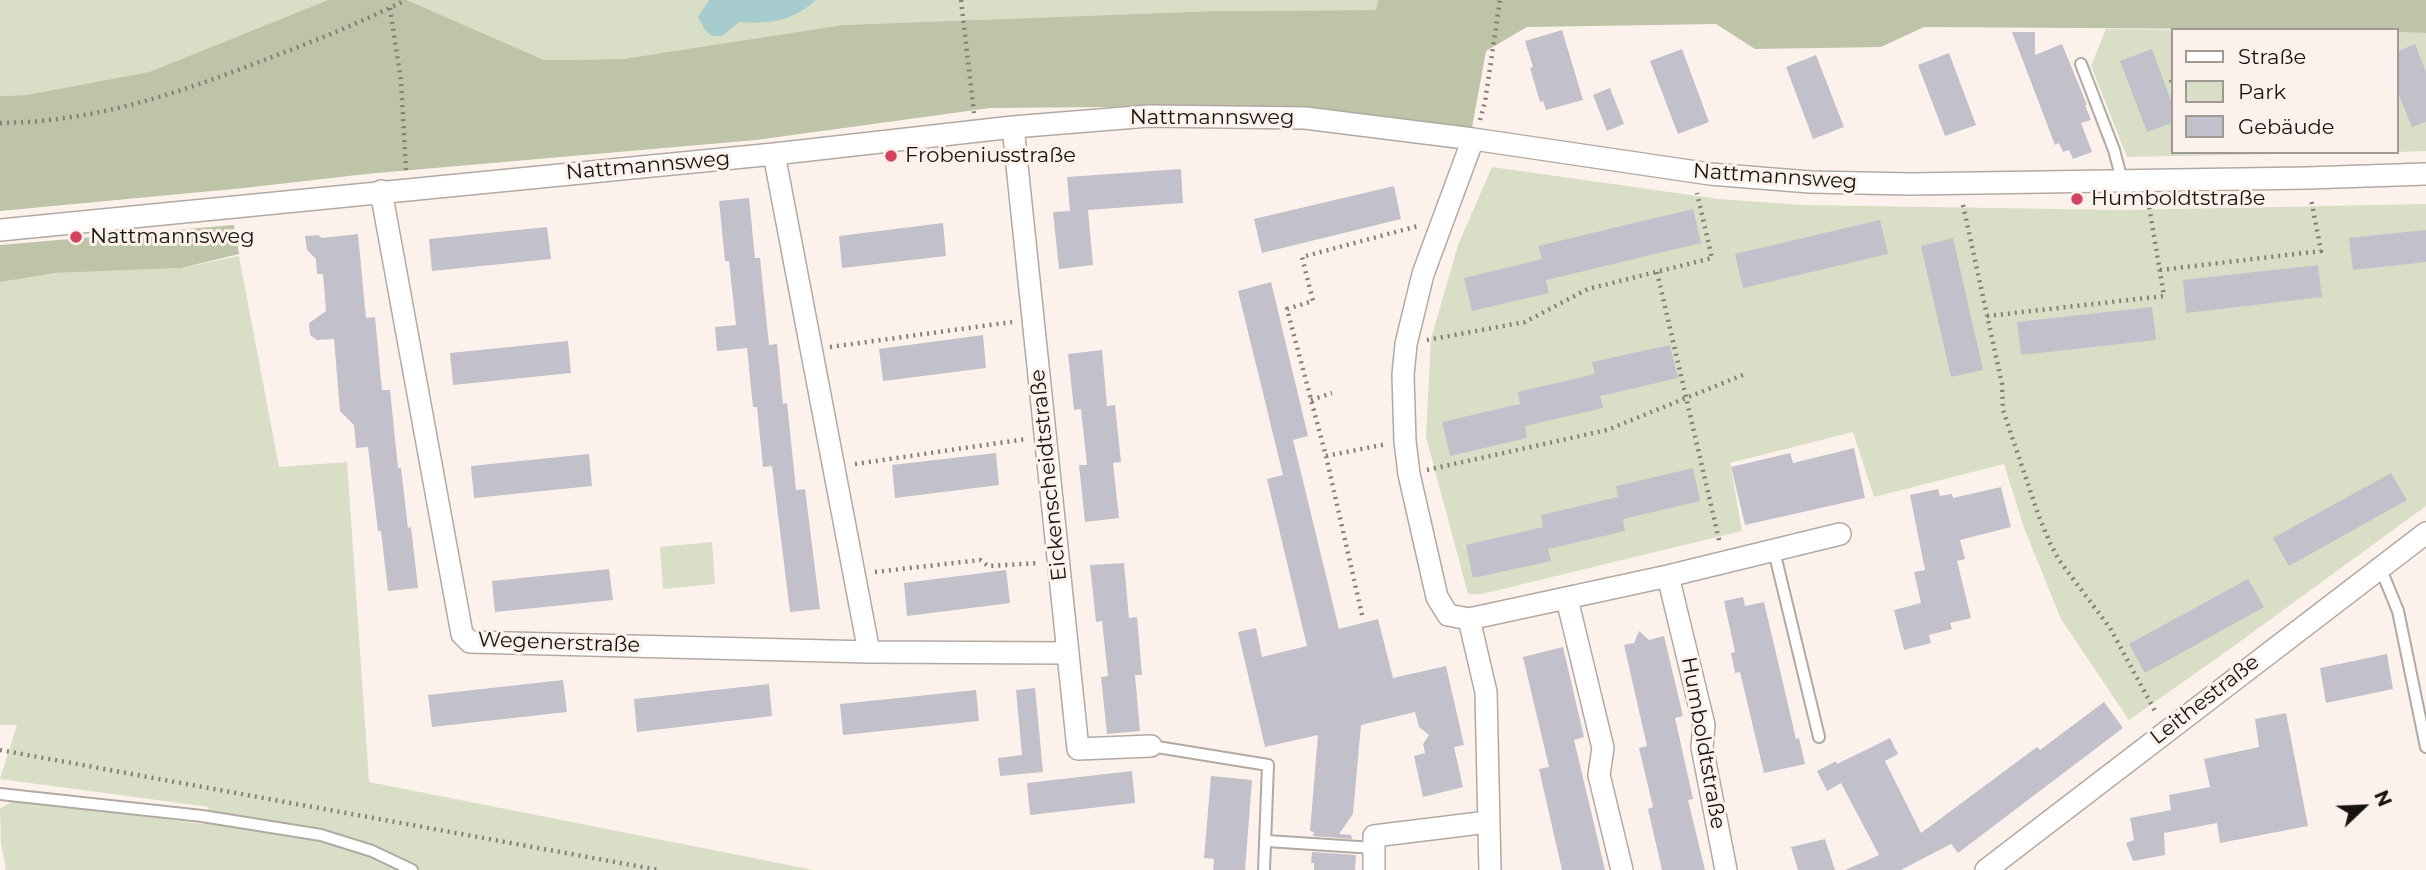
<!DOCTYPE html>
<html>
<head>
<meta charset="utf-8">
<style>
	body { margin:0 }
	#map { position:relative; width:2426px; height:870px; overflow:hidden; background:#fcf2eb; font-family:Montserrat,sans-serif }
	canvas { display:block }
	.legend { position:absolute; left:2171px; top:28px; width:228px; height:126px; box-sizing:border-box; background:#fcf2eb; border:2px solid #a09994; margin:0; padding:9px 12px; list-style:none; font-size:21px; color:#161311 }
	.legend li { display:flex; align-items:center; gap:14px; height:35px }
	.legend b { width:35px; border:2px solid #a09994 }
	.north { position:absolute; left:2328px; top:772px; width:70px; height:70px; -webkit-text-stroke:5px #fcf2eb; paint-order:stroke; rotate:67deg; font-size:19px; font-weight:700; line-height:28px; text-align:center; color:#161311 }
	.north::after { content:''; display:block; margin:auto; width:24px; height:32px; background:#161311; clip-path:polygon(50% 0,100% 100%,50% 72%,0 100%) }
</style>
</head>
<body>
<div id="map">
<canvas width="2426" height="870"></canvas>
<ul class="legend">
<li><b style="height:9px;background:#fff"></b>Straße</li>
<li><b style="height:19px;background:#d9dec6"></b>Park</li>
<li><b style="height:19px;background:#c2c1cb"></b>Gebäude</li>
</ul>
<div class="north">N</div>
</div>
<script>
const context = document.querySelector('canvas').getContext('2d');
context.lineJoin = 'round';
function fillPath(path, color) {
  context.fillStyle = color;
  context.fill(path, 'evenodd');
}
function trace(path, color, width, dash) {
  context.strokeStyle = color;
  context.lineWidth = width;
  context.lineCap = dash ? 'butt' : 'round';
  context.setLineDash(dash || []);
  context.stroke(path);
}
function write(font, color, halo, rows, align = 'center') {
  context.font = font + ' Montserrat,sans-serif';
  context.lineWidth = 6;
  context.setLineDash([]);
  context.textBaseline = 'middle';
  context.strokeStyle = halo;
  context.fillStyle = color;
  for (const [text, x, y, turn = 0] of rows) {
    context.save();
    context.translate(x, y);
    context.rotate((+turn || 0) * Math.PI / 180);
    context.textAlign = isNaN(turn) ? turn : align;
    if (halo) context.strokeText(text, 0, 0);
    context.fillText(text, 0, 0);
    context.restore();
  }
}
fillPath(new Path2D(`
	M0,0H328L149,72L26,95L0,96Z
	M407,0H1378L1376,10L1214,11L842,25L623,59L544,60Z
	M2106,29L2194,30H2172V152H2372L2127,157L2091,66Z
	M2396,32L2426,33V151L2396,152Z
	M1492,167L1719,199L1803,205L2122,210L2426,204V506L2227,651L2129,720L2061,619L2024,528L2004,464L1874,497L1853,432L1730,463L1742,531L1482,594H1468L1426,437L1431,339L1458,245Z
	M239,256L279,467L347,462L369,782L814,870H6L1,843L0,808L16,800L203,824L209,807L0,779L17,725H0V282L56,273L181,268Z
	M712,542L715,584L663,589L660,547Z`), '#d9dec6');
fillPath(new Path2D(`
	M328,0H407L544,60L623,59L842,25L1214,11L1376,10L1378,0H2426V33L2396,32V30L1924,27L1881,47L1755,49L1716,24L1527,27L1486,51L1471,133L1308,112L1220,106L990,108L756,140L366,174L244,188L0,211V96L26,95L149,72Z
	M234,225L239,254L181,268L56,273L0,282V245Z`), '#bec4a7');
fillPath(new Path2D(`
	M709,0H815V1C790,22 770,24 739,22L722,36H712L705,30L698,17Z`), '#a6ccce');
fillPath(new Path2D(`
	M1562,30L1583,100L1546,110L1543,101L1540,102L1530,68L1533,67L1525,41Z
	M2012,32H2035V55L2062,44L2087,105H2085L2091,120L2081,123L2092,152L2073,159L2069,150L2063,152L2059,143L2055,145Z
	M2415,44L2426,72V122L2412,127L2396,88V52Z
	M1682,49L1709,122L1678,134L1650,61Z
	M2152,49L2172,104V123L2147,132L2120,61Z
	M1949,53L1976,125L1945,136L1918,65Z
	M1816,55L1844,127L1813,139L1786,67Z
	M1610,88L1624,124L1607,131L1593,95Z
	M1181,169L1183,203L1088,210L1093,265L1059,269L1053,212L1070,211L1067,177Z
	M1394,186L1401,219L1262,253L1254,219Z
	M749,198L755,258H760L769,345L777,344L783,404L787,403L796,490L805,489L820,609L790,612L772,466L763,467L757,407H753L747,348L717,351L715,327L736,325L729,261H725L719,201Z
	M1693,209L1701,243L1546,280L1549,293L1472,311L1464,278L1542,259L1538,246Z
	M1880,220L1888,254L1743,288L1735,254Z
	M943,223L946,256L842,268L839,236Z
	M547,227L551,259L432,271L429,239Z
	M2426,230V262L2353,270L2349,238Z
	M358,234L366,318L375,317L382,390H390L398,468H401L408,528L411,527L418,588L388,591L381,531H378L368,447L356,448L354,425L340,411L334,339L317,340L310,335L309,323L326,311L323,274H317L316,259L307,250L305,236L318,235L322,238Z
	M1953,238L1983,370L1951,377L1921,246Z
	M2318,265L2322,297L2186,313L2183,280Z
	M1271,282L1308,436L1293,440L1339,629L1378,619L1393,678L1446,666L1464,745L1454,747L1463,787L1423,797L1414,756L1425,753L1423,744L1429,735L1419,727L1415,712L1361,725L1353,814L1339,834L1351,835L1352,839L1313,836L1314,832L1310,831L1318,735L1265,747L1238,632L1256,628L1262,657L1307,646L1267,479L1283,475L1238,291Z
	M2152,307L2156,340L2021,355L2017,322Z
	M983,335L986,368L883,381L879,349Z
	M568,341L571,373L453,385L450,353Z
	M1670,345L1678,378L1600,396L1603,408L1525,426L1527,438L1450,456L1442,422L1520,404L1518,392L1595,374L1592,362Z
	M1102,350L1107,406L1115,405L1121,462L1113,463L1119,518L1085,522L1079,465H1087L1081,409L1074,410L1068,354Z
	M1854,448L1865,498L1745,525L1731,467L1790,453L1793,463Z
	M996,453L999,485L895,498L892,465Z
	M589,454L592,486L474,498L471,466Z
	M1693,468L1700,501L1623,519L1625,531L1548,549L1551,561L1473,578L1466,545L1543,527L1541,515L1618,497L1616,486Z
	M2391,473L2407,500L2289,566L2273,538Z
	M2001,487L2011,527L1960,540L1965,559L1957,561L1971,618L1950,623L1952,629L1929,635L1931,643L1904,650L1894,610L1921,603L1914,572L1925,570L1910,495L1938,489L1940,496L1952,494L1953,498Z
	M1124,563L1129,618L1137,617L1142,675H1135L1140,731L1107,734L1101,677L1108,676L1102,621L1096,622L1090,565Z
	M609,569L613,600L495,612L492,581Z
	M1006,570L1010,603L907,616L904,583Z
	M2248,579L2264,607L2145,673L2129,644Z
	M1743,597L1745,606L1764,602L1796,739L1799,738L1805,764L1764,773L1740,672L1735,673L1731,653L1735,652L1724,601Z
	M1639,631L1649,640L1664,636L1683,716L1675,718L1693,799L1688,800L1705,870H1662L1648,809L1653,807L1639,748L1647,746L1624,645L1634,643Z
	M1563,647L1584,737L1574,740L1605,870H1562L1539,769L1549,767L1523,657Z
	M2387,654L2393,689L2326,703L2320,668Z
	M563,680L567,712L432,727L428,695Z
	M769,684L772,716L637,732L634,699Z
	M1035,688L1043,772L1000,776L998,758L1022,755L1016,690Z
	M976,690L979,721L843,735L840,704Z
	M2104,702L2123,728L1958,853L1951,844L1901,870H1845L1879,855L1841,783L1827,791L1817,771L1836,761L1837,764L1890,738L1898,754L1885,761L1921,833L2037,747L2040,750Z
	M2286,713L2308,826L2220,843L2217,823L2164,833L2165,855L2133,861L2126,843L2134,840L2130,818L2171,810L2169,795L2210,787L2204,759L2259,747L2255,719Z
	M1132,771L1135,803L1030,815L1027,783Z
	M1211,776L1252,780L1245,870H1213L1214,859L1204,858Z
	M1825,839L1835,870H1798L1791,847Z
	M1312,852L1356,855L1355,870H1314V863H1311Z`), '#c2c1cb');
const service = new Path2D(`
	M2081,64L2114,150L2122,180
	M1774,551L1819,737
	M2380,567L2398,611L2426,747
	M1151,746L1268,765L1264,870
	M0,794L202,816L321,835L372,851L412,870
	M1267,841L1374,848`);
const minor = new Path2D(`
	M1013,127L1078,749L1151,746
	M1473,139L1423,274L1406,344L1403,375L1405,441L1409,474L1437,597L1448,615L1469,619L1668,576L1840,534
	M774,154L869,652
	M381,191L462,634L470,642L869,652L1067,653
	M0,230L774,154L1013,127L1149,116L1305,118L1473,139L1710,174L1810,182L1911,184L2307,178L2426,174
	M1668,576L1704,725L1702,747L1726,870
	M1567,599L1603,748L1599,775L1622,870
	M1469,619L1486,692L1490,870
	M1374,870V836L1488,822
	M1986,870L2426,533`);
trace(service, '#b3a9a3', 14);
trace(minor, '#b3a9a3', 24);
trace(new Path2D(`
	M961,0L974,113
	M390,8L401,81L406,170
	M2171,80L2172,85
	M1480,120L1485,102L1500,0
	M0,123C94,122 177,94 264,60C312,42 360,23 406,0
	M1963,205L2002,384L2003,410L2038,514L2050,543L2059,560L2110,628L2156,713
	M2160,270L2321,251L2311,199
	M1657,272L1720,544
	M1987,316L2164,296L2148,200
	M1427,340L1525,322L1588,289L1712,258L1697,193
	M830,347L1012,322
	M1311,400L1332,393
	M1326,456L1387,444
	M855,464L1026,439
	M1427,470L1607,430L1743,375
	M875,572L980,560L988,566L1039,563
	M1362,615L1326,456L1287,309L1313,301L1302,257L1418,226
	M0,750L659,870`), '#857f7a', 4.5, [2, 5]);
trace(service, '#fff', 10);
trace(minor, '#fff', 21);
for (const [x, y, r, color] of [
	[891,156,7,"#d44461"],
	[2077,199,7,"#d44461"],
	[76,237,7,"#d44461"]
]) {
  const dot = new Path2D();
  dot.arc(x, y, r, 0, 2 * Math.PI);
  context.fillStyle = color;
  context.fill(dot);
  trace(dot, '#fcf2eb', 2.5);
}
write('21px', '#161311', '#fcf2eb', [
	["Nattmannsweg",1212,118],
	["Nattmannsweg",648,166,-5],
	["Nattmannsweg",1775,177,4],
	["Eickenscheidtstraße",1049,475,-96],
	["Wegenerstraße",559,643,2],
	["Leithestraße",2205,700,-38],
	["Humboldtstraße",1703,743,80]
]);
write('21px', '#161311', '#fcf2eb', [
	["Frobeniusstraße",905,156],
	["Humboldtstraße",2091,199],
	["Nattmannsweg",90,237]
], 'left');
</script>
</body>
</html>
